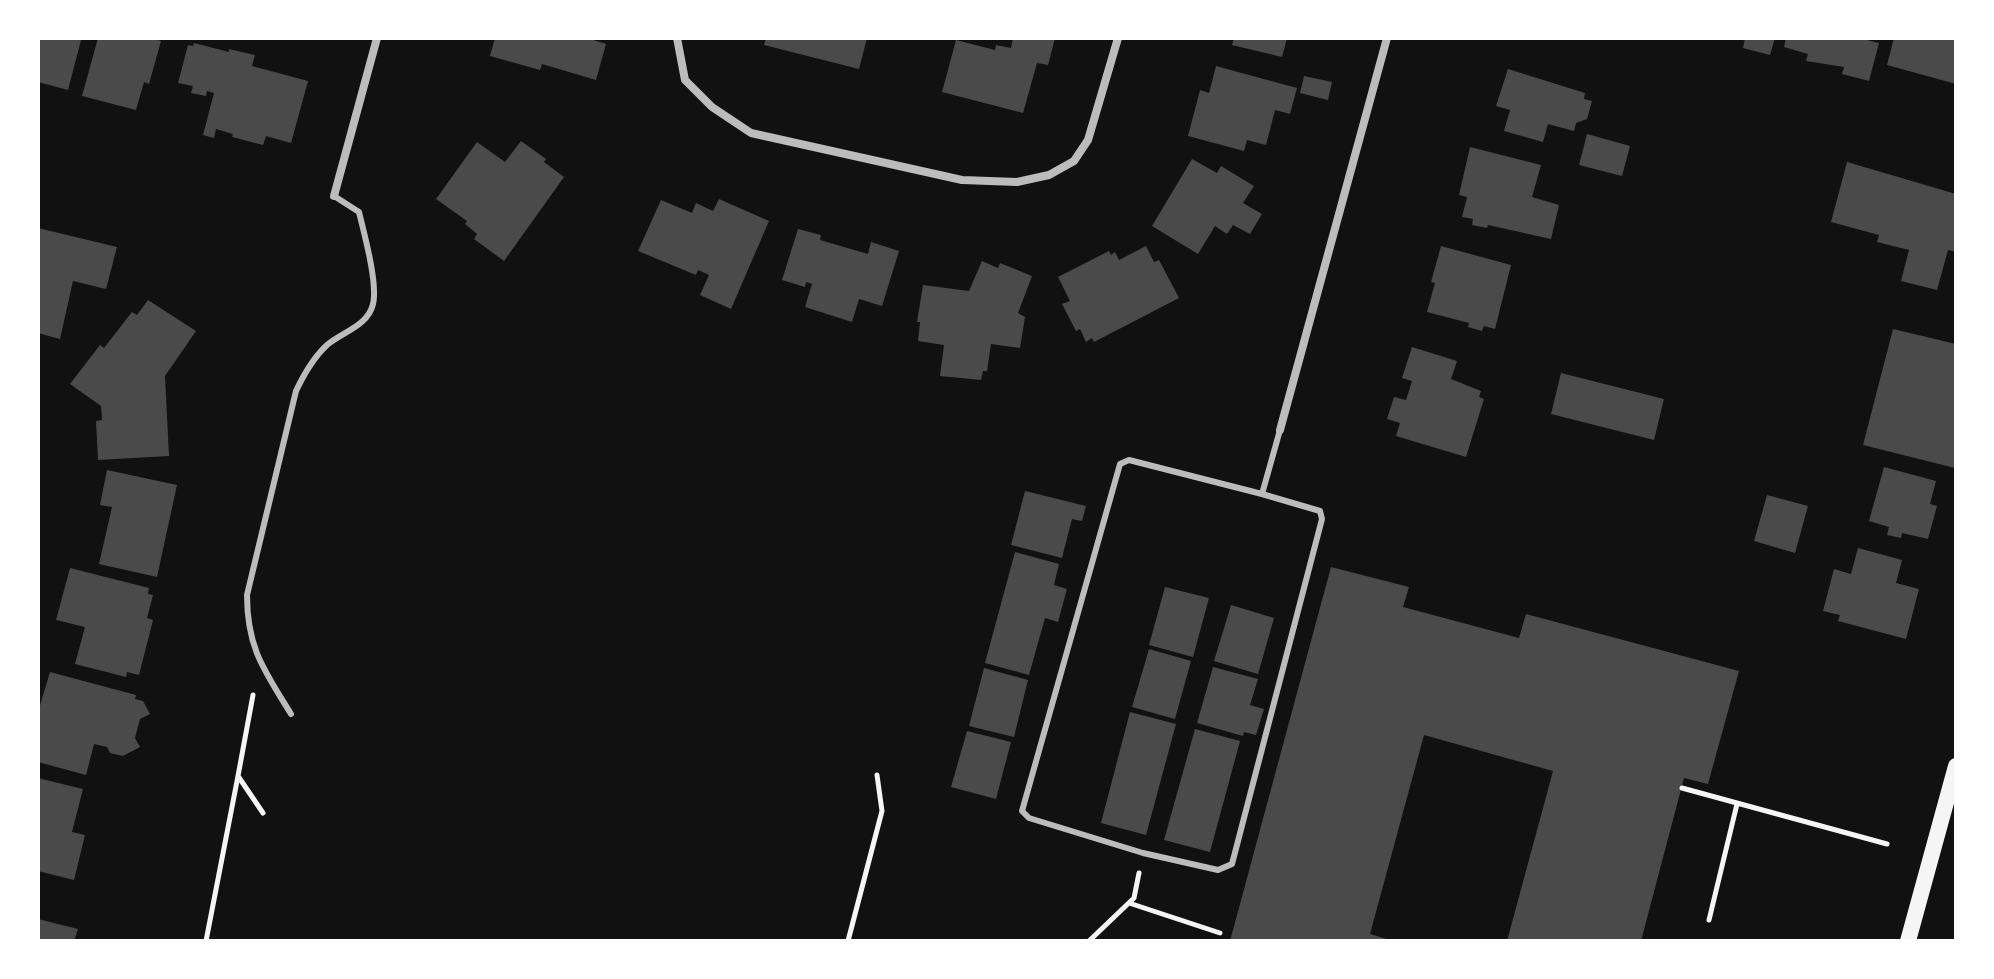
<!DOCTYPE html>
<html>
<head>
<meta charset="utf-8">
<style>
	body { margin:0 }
	#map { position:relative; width:1994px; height:979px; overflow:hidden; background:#111; font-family:"Source Sans 3",sans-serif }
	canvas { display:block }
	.frame { position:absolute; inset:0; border:40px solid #fff; pointer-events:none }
</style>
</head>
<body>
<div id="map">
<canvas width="1994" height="979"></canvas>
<div class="frame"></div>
</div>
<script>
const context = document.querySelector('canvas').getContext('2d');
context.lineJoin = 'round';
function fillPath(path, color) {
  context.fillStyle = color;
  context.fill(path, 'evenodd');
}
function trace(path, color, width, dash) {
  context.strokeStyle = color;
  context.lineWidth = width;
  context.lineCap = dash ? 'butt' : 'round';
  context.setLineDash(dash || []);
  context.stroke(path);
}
fillPath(new Path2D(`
	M38,38L81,40L68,90L38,82Z
	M98,38H150L161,41L149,84L144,82L136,110L82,96Z
	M495,38H587L606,44L596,80L542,64L540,70L490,56Z
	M766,38H867L859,69L764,45Z
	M1013,38H1055L1048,65L1037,63L1023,113L942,92L956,40L995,50L996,45L1011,48Z
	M1234,38H1287L1282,57L1232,45Z
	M1745,38H1775L1770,55L1743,48Z
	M1786,38H1858L1879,43L1869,81L1842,74L1844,67L1806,61L1808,54L1784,47Z
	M1894,38H1956V84L1887,65Z
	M194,43L229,52V49L255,55L252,66L308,81L291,143L266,136L263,145L232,137L233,134L216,129L214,138L203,135L214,93L207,91L206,96L191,93L193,86L178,83L188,45L193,46Z
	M1216,66L1297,88L1290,114L1275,110L1266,145L1247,140L1244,151L1188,136L1200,90L1209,93Z
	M1508,69L1585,93L1584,99L1592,101L1587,119L1576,123L1574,131L1548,124L1543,142L1504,131L1510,110L1496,106Z
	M1304,76L1332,82L1328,100L1300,93Z
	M1587,134L1630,146L1622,176L1579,165Z
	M521,141L546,159L544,162L564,177L504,261L474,239L477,234L465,224L467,221L436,199L477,142L505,162Z
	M1470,147L1541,165L1532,197L1559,205L1551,239L1488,225L1487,228L1472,225L1473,219L1462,217L1467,197L1459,195Z
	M1192,159L1217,173L1221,166L1254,186L1243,203L1262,214L1250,234L1233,225L1227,234L1215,226L1198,254L1152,226Z
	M1847,162L1956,194V252L1948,250L1937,290L1901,281L1909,250L1877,242L1879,235L1831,222Z
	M719,199L769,221L731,309L700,295L709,275L698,270L696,275L638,251L661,200L692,213L696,203L713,211Z
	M38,228L117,247L106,289L73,281L60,339L38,333Z
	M798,229L821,235L820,240L868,254L871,242L899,251L882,306L859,299L852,322L805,307L812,284L806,282L805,287L782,280Z
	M1146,246L1154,262L1159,260L1179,298L1094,342L1092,338L1086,342L1080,329L1076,331L1062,304L1070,301L1058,277L1109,251L1111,255L1115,252L1119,260Z
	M1441,246L1511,265L1495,329L1484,326L1482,331L1468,327L1469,323L1427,312L1435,283L1431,282Z
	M982,261L998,268L1000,263L1032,276L1018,313L1025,317L1020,348L991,344L987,371H983L981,380L940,376L944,345L918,341L920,322H917L923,285L969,291Z
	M148,300L196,331L165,376L169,456L98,460L96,421L102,420L101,406L70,384L100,345L104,348L132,312L137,315Z
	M1893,329L1956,344L1955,468L1863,445Z
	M1412,347L1457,361L1451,379L1481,391L1479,397L1484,399L1466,457L1396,436L1400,423L1387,419L1394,397L1406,400L1412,381L1402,378Z
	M1561,373L1664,399L1654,440L1551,414Z
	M1884,467L1936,481L1930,504L1937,506L1928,539L1902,533L1901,538L1887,535L1889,527L1869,521Z
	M107,470L177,485L157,577L99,564L112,507L100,505Z
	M1025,491L1086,506L1082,521L1072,519L1062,558L1011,545Z
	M1767,495L1808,506L1795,553L1754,541Z
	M1858,548L1902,560L1896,583L1919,589L1906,639L1838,621L1840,615L1823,611L1834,569L1851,574Z
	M1015,552L1059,564L1054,585L1067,589L1058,622L1045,618L1029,675L985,663Z
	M1331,567L1409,587L1403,607L1519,638L1526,614L1739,671L1708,784L1684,778L1641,941H1507L1553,771L1424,735L1370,934L1393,941H1230Z
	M70,568L149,588L148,594L153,595L147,618L153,620L139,675L127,672L126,677L75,664L85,627L56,620Z
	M1165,587L1209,598L1193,657L1149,645Z
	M1231,605L1274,618L1258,674L1214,661Z
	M1149,649L1191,661L1175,719L1132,707Z
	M1213,667L1258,679L1250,705L1264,709L1256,735L1244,732L1243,736L1197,723Z
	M984,668L1028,680L1014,737L969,726Z
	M50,672L136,695L135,699L143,701L150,714L140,719L135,738L140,747L123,756L110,753L107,747L94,744L86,775L38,762V712Z
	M1130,712L1176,724L1146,835L1101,823Z
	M1195,729L1240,741L1210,852L1164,840Z
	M967,731L1011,742L996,799L951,787Z
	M38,778L83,789L72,832L85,835L74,880L38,871Z
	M38,919L78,929L74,941H38Z`), '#4a4a4a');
trace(new Path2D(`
	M253,695L238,776L263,813
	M1682,788L1887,844
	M1129,903L1220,933
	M1709,920L1737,804
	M206,941L238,776
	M848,941L882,811L877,775
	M1089,941L1134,898L1139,873`), '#f5f5f5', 5);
trace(new Path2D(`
	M1262,494L1320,511L1322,519L1232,864L1218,870L1143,853L1029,818L1022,811L1120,464L1129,460L1262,494L1280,430
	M291,714C264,670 247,648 247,595L296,391C304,374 313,358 327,345C342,332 368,326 373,304C378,283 364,233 359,212L334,196`), '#bcbcbc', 6);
trace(new Path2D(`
	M677,38L685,80L712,107L751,133L962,180L1017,182L1049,175L1074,161L1088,140L1118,38
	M334,196L377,38
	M1280,430L1387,38`), '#bcbcbc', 8);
trace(new Path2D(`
	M1908,941L1956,766`), '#f5f5f5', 16);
</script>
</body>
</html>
